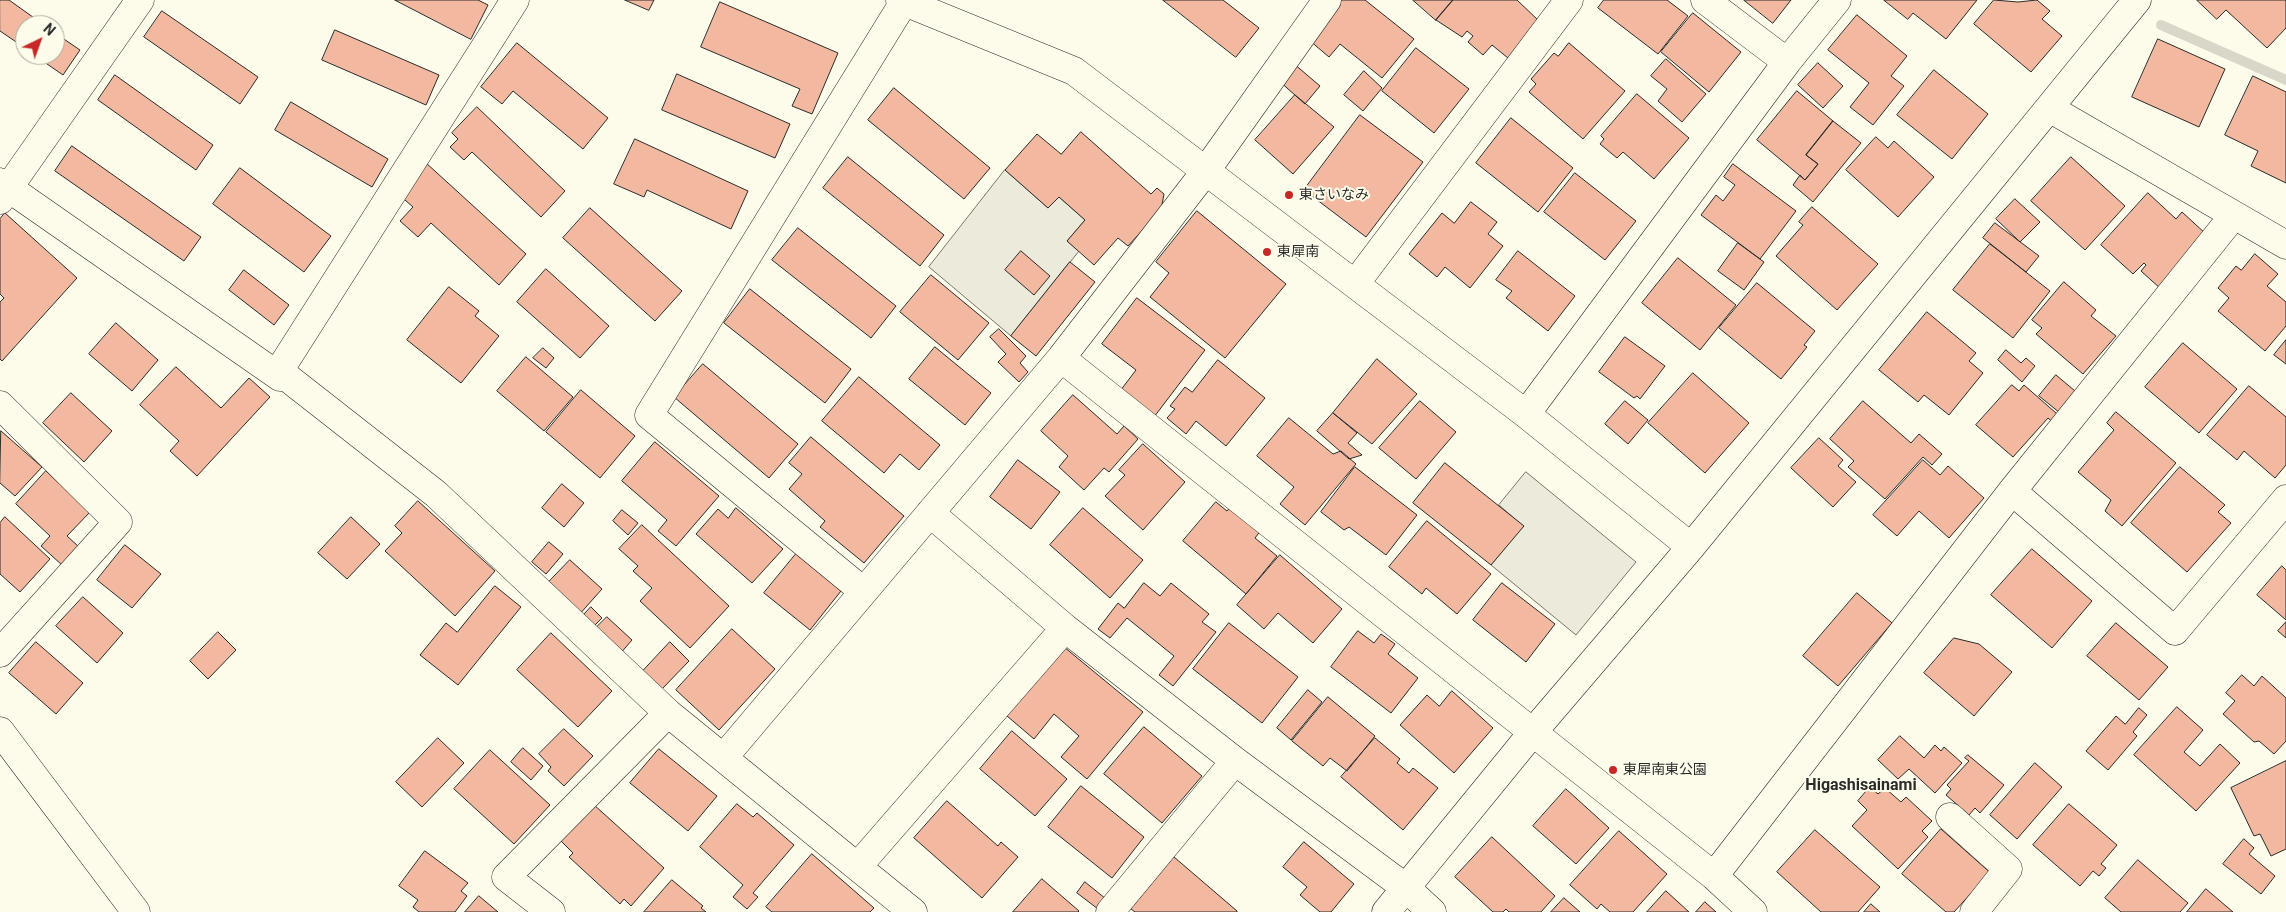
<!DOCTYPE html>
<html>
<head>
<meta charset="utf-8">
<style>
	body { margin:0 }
	#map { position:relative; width:2286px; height:912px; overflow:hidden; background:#fdfbea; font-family:Roboto,sans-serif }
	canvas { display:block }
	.north { position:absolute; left:15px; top:15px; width:50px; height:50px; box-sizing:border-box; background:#fdfbea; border:1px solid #a9a89e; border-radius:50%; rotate:42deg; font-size:14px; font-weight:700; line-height:20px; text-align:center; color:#2b2b2b }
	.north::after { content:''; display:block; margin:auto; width:18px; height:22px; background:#c62828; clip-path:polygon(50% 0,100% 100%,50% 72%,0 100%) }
</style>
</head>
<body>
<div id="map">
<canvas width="2286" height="912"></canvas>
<div class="north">N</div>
</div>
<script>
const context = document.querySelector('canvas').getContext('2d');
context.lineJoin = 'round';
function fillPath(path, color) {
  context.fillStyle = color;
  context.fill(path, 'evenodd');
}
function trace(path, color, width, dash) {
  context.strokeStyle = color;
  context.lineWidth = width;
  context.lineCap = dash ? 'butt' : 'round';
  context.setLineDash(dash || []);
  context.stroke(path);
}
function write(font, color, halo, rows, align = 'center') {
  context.font = font + ' Roboto,"Noto Sans JP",sans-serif';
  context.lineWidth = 4;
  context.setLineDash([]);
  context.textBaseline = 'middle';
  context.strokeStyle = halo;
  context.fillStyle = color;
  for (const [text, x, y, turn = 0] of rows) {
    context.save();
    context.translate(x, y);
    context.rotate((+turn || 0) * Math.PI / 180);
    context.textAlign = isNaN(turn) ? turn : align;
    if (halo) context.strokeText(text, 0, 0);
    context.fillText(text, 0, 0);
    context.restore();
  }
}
const green = new Path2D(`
	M1005,170L1048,208L1059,197L1085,220L1067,241L1079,251L1011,336L929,267Z`);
fillPath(green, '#ecebdb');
trace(green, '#74746e', 1);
const parking = new Path2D(`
	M1526,472L1636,562L1576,635L1491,565L1523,526L1499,505Z`);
fillPath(parking, '#eceadb');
trace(parking, '#74746e', 1);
trace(new Path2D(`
	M2161,25L2286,80`), '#d8d7c9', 10);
const building = new Path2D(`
	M0,0H9L44,25H25V48L0,31Z
	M395,0H478L488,5L471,39Z
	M625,0H654L649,10Z
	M1163,0H1223L1259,28L1236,57Z
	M1341,0H1365L1414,39L1382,78L1340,44L1329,57L1309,40Z
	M1413,0H1453L1436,20Z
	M1453,0H1517L1539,21L1508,58L1492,45L1483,55L1468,42L1473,36L1467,31L1462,37L1436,20Z
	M1604,0H1667L1688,16L1658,54L1598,8Z
	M1744,0H1791L1773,23Z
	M1884,0H1977L1946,39L1913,13L1908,19Z
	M1994,0L2018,2L2037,0L2050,11L2042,19L2062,36L2031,72L1974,24Z
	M2197,0H2286V28L2267,48L2226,10L2217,19Z
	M720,2L838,53L812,114L792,106L800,89L701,47Z
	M162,11L258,77L240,104L144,37Z
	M1693,13L1741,52L1709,92L1661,52Z
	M1857,15L1907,56L1891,76L1904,86L1873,125L1850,107L1869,83L1828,50Z
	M335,30L439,75L426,105L322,60Z
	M55,33L80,50L63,75L34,55H55Z
	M2158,39L2225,69L2199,127L2132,97Z
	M517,43L608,118L583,149L513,91L502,104L481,87Z
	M1569,43L1625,91L1583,139L1529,92L1536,84L1531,79L1554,53L1558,56Z
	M1416,48L1469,89L1434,133L1382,91Z
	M1666,59L1706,94L1682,122L1658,101L1667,89L1651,76Z
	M1293,63L1320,86L1305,104L1278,80Z
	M1818,63L1843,86L1823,108L1798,85Z
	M1934,70L1988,114L1952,159L1897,115Z
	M1364,71L1382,88L1363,111L1344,95Z
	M677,74L790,124L775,158L662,110Z
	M115,75L213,145L196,170L98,100Z
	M2253,76L2286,92V183L2251,166L2258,151L2225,135Z
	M894,88L990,168L964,199L868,120Z
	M1797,91L1833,121L1806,155L1818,164L1805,180L1757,140Z
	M1637,94L1689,138L1654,179L1623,152L1617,158L1600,144L1604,139L1601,136Z
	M1295,95L1334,127L1293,174L1255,140Z
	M291,102L388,159L372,187L275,130Z
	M477,107L565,191L541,217L472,152L464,160L450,147L458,139L452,133Z
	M1360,115L1423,162L1366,237L1304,190Z
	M1511,118L1573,168L1538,212L1476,163Z
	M1833,121L1861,143L1813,202L1793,185L1800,175L1805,180L1818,164L1806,155Z
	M1081,132L1151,194L1157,188L1164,194L1161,210L1128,246L1118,238L1094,265L1067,241L1085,220L1059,197L1048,208L1005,170L1037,134L1061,154Z
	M1876,137L1888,148L1894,141L1934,177L1898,217L1846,170Z
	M635,139L748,191L731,229L647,190L644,197L614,184Z
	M72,146L201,237L184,261L55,171Z
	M848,157L944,235L920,266L823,188Z
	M2071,157L2125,206L2085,250L2031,201Z
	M425,162L526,254L499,285L431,223L418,237L400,221L413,207L397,193Z
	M1733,164L1796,211L1760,259L1701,215L1716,195L1723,201L1735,185L1724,177Z
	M240,168L331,236L304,272L213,204Z
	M1575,173L1636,221L1605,260L1544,212Z
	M2148,193L2176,219L2182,212L2206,234L2161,289L2141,271L2146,265L2144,263L2133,274L2101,245Z
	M2015,199L2040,222L2020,242L1996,219Z
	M1471,202L1497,222L1488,234L1503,246L1470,288L1445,267L1437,277L1409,254L1442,213L1454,223Z
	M1812,207L1878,264L1837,310L1776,256L1803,225L1799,222Z
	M590,208L682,291L655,321L563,238Z
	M1197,211L1286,284L1225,358L1150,297L1169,273L1156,262Z
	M5,213L77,278L2,361L0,359V302L4,298L0,294V219Z
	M1995,223L2039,256L2026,272L1983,238Z
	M798,228L896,306L871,338L772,260Z
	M1738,243L1764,262L1744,290L1718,271Z
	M1990,244L2050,291L2013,338L1953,290Z
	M1021,251L1050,276L1034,295L1005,270Z
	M1518,251L1575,296L1548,331L1506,298L1512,291L1496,280Z
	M2255,254L2278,274L2267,286L2286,302V326L2265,351L2218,311L2229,298L2218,288L2236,266L2241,270Z
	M1678,258L1736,305L1700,350L1642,303Z
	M1070,262L1095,282L1036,356L1011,336Z
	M546,269L609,326L580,358L517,302Z
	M244,270L289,305L274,325L229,290Z
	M931,275L989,323L958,360L900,312Z
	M2064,282L2096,310L2091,316L2116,336L2083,374L2036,334L2042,328L2032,320Z
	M1757,283L1815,331L1804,345L1807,347L1781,379L1719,328Z
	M449,287L479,311L475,316L499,336L461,383L407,340Z
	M750,289L851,369L825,403L724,323Z
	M1137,298L1205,350L1154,417L1120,391L1136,370L1102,344Z
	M1927,312L1976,353L1969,361L1983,373L1949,415L1924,395L1918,402L1879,370Z
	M116,323L158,360L132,391L89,354Z
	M999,329L1026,356L1020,363L1028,372L1019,382L998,362L1006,354L990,337Z
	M1625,337L1665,366L1640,399L1637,396L1634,398L1599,372Z
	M2286,340V364L2274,355Z
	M2183,343L2237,389L2199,433L2145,387Z
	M935,347L991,393L965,425L909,379Z
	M543,348L554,358L546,368L533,358Z
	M2006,350L2021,363L2026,358L2035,366L2022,382L1998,360Z
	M526,357L573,397L544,431L497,391Z
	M1377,359L1417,394L1372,444L1333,413Z
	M1218,360L1265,398L1226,446L1196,421L1186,434L1167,418L1175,409L1170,406L1185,387L1192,392Z
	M703,364L798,444L769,478L674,397Z
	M176,367L221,408L249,378L270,397L197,476L170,451L179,441L140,405Z
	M1693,373L1749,423L1705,473L1648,423Z
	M2056,375L2081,396L2065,417L2039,396Z
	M859,377L940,445L919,470L900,454L884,473L822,421Z
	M2012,385L2019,391L2024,385L2064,420L2058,427L2048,418L2013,457L1976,425Z
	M2249,386L2286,417V465L2275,478L2244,451L2237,460L2207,435Z
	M581,390L635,436L600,478L546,432Z
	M71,393L112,431L84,462L43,423Z
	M1073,395L1117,434L1124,426L1138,439L1109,472L1104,468L1084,490L1059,467L1068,456L1041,431Z
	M1420,401L1456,432L1416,479L1379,448Z
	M1625,401L1648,420L1628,444L1605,424Z
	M1863,401L1911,443L1919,434L1942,454L1932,465L1923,457L1885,499L1848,467L1854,461L1830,439Z
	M2116,412L2176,463L2122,526L2105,511L2111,500L2078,472L2114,430L2107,423Z
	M1333,413L1357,433L1348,443L1362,455L1349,459L1317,431Z
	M1289,418L1333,454L1341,451L1356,464L1305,525L1280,504L1294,487L1257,456Z
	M1,431L42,467L15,496L0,483Z
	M811,437L904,516L864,563L820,527L825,521L789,489L802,474L789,463Z
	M1819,438L1843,460L1838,466L1856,482L1833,507L1791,468Z
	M655,442L719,496L676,546L658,531L667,520L622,481Z
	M1143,444L1185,482L1143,530L1105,496L1125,475L1119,470Z
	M1018,460L1060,492L1031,529L990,497Z
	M1923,460L1940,475L1948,466L1984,498L1949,538L1919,511L1897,536L1873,515Z
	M1445,463L1524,526L1491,565L1413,503Z
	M1355,467L1417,515L1386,555L1349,527L1344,530L1321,512Z
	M2180,467L2225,505L2218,512L2231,523L2187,572L2131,523Z
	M46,471L90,512L67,536L79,547L62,565L41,546L50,536L16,504Z
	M562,484L584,503L564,527L542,508Z
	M418,501L495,571L455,616L385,551L402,533L395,526Z
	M1216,502L1227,511L1232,505L1261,530L1255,538L1277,556L1246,594L1183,541Z
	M736,508L783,549L752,583L696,534L718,509L728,518Z
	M1083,508L1143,560L1110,598L1050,545Z
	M622,510L638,523L628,535L613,521Z
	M5,517L50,559L20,592L0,574V523Z
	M351,517L380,544L347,579L318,553Z
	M1427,521L1491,574L1457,614L1426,588L1422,594L1389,567Z
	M642,525L729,606L690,648L640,601L652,588L633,571L638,566L619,549Z
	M549,542L563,554L546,574L532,562Z
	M125,545L161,574L132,608L97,580Z
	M2032,549L2092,601L2052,648L1991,595Z
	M796,554L841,591L810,630L764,593Z
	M1280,555L1342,609L1313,643L1278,613L1264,629L1237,605Z
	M570,560L602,589L578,616L545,586Z
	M2282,566L2286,570V620L2257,595Z
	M1144,583L1160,596L1171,583L1209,614L1202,622L1216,632L1173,686L1159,675L1174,656L1127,618L1110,638L1098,629L1118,603L1124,608Z
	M1502,583L1555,624L1526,662L1473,620Z
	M495,586L521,607L458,685L420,655L446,623L457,632Z
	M1857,593L1892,623L1838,686L1803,656Z
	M83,597L123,633L97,663L56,626Z
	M591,607L602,618L591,629L580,619Z
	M607,617L632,640L619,655L593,631Z
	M2286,622V638L2278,631Z
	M1229,623L1298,677L1262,723L1193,669Z
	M2116,623L2168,667L2139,700L2087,656Z
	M732,629L775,669L719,730L676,690Z
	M1358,631L1374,643L1381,634L1395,644L1388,654L1418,678L1391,713L1331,667Z
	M218,632L236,650L208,679L190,661Z
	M551,633L612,691L578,727L517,670Z
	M1954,638L1979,644L2012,672L1974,716L1924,673Z
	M36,642L83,683L56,714L9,673Z
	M670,642L689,661L662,689L643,671Z
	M1064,647L1143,712L1087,779L1061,757L1079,736L1054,714L1034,739L1007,716Z
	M2242,675L2254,686L2262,676L2286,698V741L2274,754L2259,741L2254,742L2223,714L2235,701L2226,693Z
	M1308,690L1322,702L1291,740L1277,728Z
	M1452,691L1493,728L1454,773L1400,725L1427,695L1439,706Z
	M1328,697L1375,736L1347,771L1330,758L1323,766L1292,741Z
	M2177,707L2203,730L2184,752L2200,766L2220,744L2240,763L2196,811L2134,755Z
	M2139,708L2147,715L2133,732L2137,736L2108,770L2086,751L2116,716L2125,724Z
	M1144,727L1202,776L1162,823L1104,774Z
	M564,729L593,756L564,786L548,771L551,767L539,754Z
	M1012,731L1067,779L1035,816L980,769Z
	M1900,736L1924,758L1935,745L1941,751L1944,747L1962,763L1935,793L1909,769L1898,779L1878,760Z
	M438,738L464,763L422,807L396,782Z
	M1375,738L1400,759L1397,763L1409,773L1413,768L1438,788L1403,830L1341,777Z
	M523,748L543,766L531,780L511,762Z
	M659,749L717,796L688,831L630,783Z
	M490,750L550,805L514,844L454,789Z
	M1968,755L2004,785L1980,813L1975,808L1969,815L1946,795L1951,789L1947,785L1969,761L1965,758Z
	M2286,761V849L2271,856L2260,834L2254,836L2231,788Z
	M2035,763L2062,787L2017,839L1990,815Z
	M1081,786L1144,837L1112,878L1048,827Z
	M1870,787L1878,794L1885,788L1901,802L1906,797L1932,821L1922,831L1928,837L1898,869L1852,826L1867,810L1858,801Z
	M1566,789L1609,828L1576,864L1533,826Z
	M947,801L998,846L1001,842L1018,857L982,898L914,838Z
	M593,804L664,868L631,906L624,899L620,904L569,857L573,853L560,840Z
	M737,804L753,817L757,813L794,845L753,893L758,897L747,909L733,897L743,885L700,847Z
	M2069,804L2117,845L2101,864L2106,868L2099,876L2093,871L2080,886L2033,845Z
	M1941,829L1994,876L1983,880L1954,912H1946L1902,874Z
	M1815,830L1880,887L1858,912H1821L1777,872Z
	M1619,831L1667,874L1633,912H1610L1601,904L1597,909L1570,885Z
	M1492,837L1555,896L1541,912H1509L1506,909L1503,912H1493L1455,877Z
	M2244,839L2254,848L2249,854L2275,876L2261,894L2223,864Z
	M1304,842L1354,884L1331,912H1320L1300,895L1307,887L1283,867Z
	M425,851L468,883L461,891L467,896L455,912H419L413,907L418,900L399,886Z
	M812,854L874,908L870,912H772L766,907Z
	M1174,857L1237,911V912H1135L1131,909Z
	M2138,860L2188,903L2180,912H2121L2105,898Z
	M1042,879L1079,911L1078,912H1013Z
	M672,880L703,906L701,908L706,912H644Z
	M1085,882L1106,899L1098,909L1077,893Z
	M2206,889L2233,912H2187Z
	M1666,891L1689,912H1647Z
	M479,896L498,912H465Z
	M1564,898L1580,912H1551Z
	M1705,902L1716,912H1696Z
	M1871,904L1880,912H1864Z`);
fillPath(building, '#f2b8a0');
trace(building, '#2b2b2b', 1);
const minor = new Path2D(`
	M900,0L1074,71L1526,414L1691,547
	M1705,0L1787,62
	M2049,108L2286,245
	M0,182L280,377L279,371L515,0
	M0,200L140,0
	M1355,284L1569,0
	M1061,358L1714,876L1753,912
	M279,371L436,494L668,713L913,912
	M0,405L118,522L0,653
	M1526,414L1787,62L1837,0
	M2012,491L2175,631L2286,499
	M930,513L1065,628L1235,761L1406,888L1432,912
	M863,591L649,415L904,2
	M0,731L136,912
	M724,757L1061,358L1205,172L1327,0
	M1950,817L2008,869L1974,912
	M858,866L1065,628
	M1714,876L2012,491L2234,215
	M551,912L506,877L668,713
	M1110,912L1235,761
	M1386,912L1533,732L1691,547L2137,0`);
trace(minor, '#2b2b2b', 29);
trace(minor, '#fdfbea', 28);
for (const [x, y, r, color] of [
	[1289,195,5,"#c62828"],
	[1267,252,5,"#c62828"],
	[1613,770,5,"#c62828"]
]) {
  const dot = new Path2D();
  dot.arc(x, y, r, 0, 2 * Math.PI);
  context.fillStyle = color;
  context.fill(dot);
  trace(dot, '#fdfbea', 2);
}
write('14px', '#2b2b2b', '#fdfbea', [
	["東さいなみ",1299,195],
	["東犀南",1277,252],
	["東犀南東公園",1623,770]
], 'left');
write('bold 16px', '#2b2b2b', '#fdfbea', [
	["Higashisainami",1861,786]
]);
</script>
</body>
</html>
